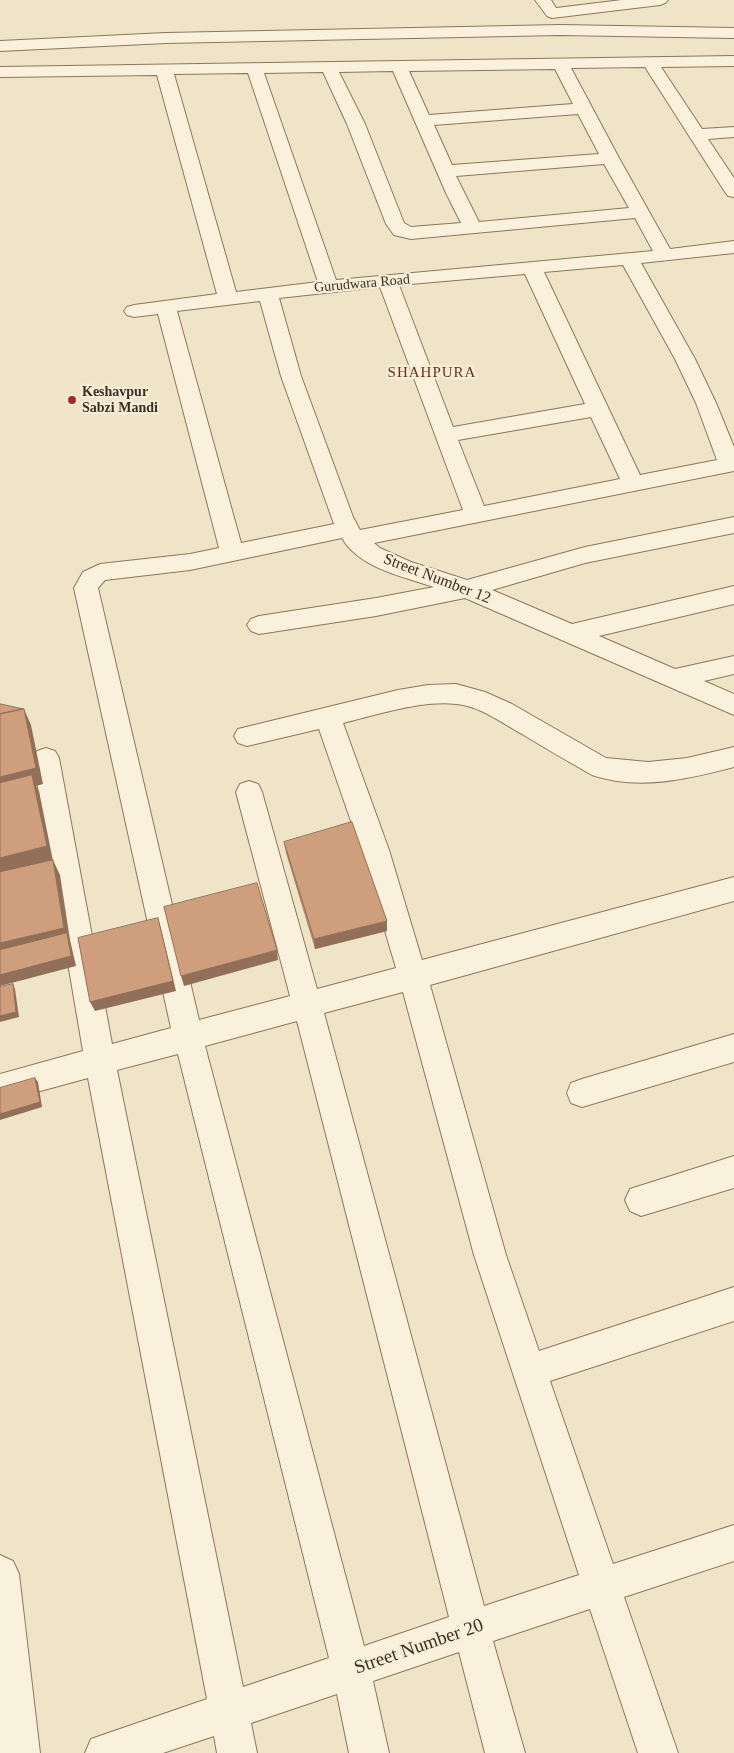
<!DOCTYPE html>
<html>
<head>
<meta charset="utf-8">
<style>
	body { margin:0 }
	canvas { display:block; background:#f0e4c8 }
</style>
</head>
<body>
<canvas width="734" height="1753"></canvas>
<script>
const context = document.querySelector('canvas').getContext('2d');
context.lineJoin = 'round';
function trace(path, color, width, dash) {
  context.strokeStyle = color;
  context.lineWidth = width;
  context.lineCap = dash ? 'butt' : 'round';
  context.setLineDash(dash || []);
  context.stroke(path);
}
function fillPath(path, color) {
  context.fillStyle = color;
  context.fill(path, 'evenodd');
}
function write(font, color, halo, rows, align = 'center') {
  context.font = font + ' Georgia,serif';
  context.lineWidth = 4.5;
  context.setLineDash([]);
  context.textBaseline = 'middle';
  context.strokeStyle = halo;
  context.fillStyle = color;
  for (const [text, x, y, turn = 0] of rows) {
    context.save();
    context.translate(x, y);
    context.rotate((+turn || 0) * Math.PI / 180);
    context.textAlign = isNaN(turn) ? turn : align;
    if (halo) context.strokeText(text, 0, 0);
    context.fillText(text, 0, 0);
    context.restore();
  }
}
const minor = new Path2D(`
	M535,0H551L556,8L622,0H668L665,3L660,5L552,18L547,16Z
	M560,25L734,28V38L560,35L166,43L0,51V41L166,33Z
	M734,56V66L661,67L702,129L734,127V137L708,139L734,178V197L728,196L725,192L645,67L571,68L619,158L670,249L734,241V253L641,263L695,359L716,403L734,447V471L374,543L380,548L411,562L467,580L585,547L734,517V533L585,563L492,590L572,624L734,586V604L599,636L675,669L734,656V674L704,681L734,694V715L465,598L376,616L259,634L251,631L247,625L251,619L259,616L376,598L434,587C404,577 359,568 342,538L190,570L105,580L98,588L199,1020L290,996L236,792L240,784L249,781L258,784L262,792L317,989L396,968L361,850L319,729L247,746L238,743L234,736L238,729L398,690L428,685L456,684L485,692L512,704L606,758L648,762L687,758L734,747V767C688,779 639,791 592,775C569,762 545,748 522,734C502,723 480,706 456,704C421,700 377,715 343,723L389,850L422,960L734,877V901L430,985L506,1255L539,1351L734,1287V1321L550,1381L613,1564L734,1525V1561L624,1597L678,1753H638L590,1609L493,1641L525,1753H485L459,1652L373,1681L389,1753H349L337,1694L251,1723L257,1753H217L214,1736L163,1753H85L91,1739L207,1699L88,1078L0,1102V1074L83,1051L33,758L37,751L46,748L55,751L59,758L112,1044L171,1028L74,588L83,572L100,564L190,554L219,548L158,314L134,317L127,315L124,311L127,307L134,305L217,294L157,75L0,77V67ZM555,69L573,104L429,115L409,71ZM393,71L446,193L461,223L411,227L404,223L365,124L339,72ZM323,72L347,124L386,224L394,235L411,239L635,218L653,251L336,280L264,73ZM248,73L318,282L236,292L174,74ZM578,114L599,154L452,165L434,125ZM604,164L629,208L479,222L456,176ZM623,265L675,359L696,403L717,460L640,475L544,272ZM525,274L585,404L453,427L399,285ZM380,287L463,510L360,530L353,517L301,376L279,298ZM260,301L281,376L334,524L241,543L177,311ZM591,417L620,479L484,506L458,440ZM403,992L474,1255L579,1575L484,1606L324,1013ZM297,1021L449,1617L364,1646L205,1046ZM178,1054L329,1658L243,1687L117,1070Z
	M734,1034V1062L582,1107L571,1103L567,1093L571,1083L582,1079Z
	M734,1156V1188L641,1216L630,1211L625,1200L630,1189Z
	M0,1555L13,1561L19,1574L40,1753H0Z`);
trace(minor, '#8d765c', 2);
fillPath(minor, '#faf1dc');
fillPath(new Path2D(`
	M284,842L387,931L315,949L286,853Z`), '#b2896c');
fillPath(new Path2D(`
	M24,709L31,725L43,784L36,786L39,791L53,861L0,875V777Z
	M53,860L60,875L70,940L76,966L0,986V943Z
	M158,918L161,929L176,991L95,1011L90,1002Z
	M387,921V931L315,949L314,939Z
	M277,950L278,960L184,986L181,976Z
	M13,984L15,989L19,1017L0,1022V1016Z
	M35,1078L38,1082L42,1107L0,1120V1114Z`), '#916f58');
const building = new Path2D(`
	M0,704H1L23,709L0,714Z
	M24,709L36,768L0,777V714Z
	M32,775L47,846L0,858V783Z
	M352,822L387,921L314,939L284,842Z
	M53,860L64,928L0,943V872Z
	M257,883L277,950L181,976L164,907Z
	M158,918L173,981L90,1002L78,938Z
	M67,933L71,956L0,975V950Z
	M13,984L16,1012L0,1016V987Z
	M35,1078L40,1102L0,1114V1088Z`);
fillPath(building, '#cf9f7d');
trace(building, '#916f58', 1);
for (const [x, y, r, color] of [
	[72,400,5,"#9e2a2b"]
]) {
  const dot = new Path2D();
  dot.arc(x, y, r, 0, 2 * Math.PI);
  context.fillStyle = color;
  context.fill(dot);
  trace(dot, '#f7eed8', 2);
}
write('14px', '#3d2e20', '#f7eed8', [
	["Gurudwara Road",362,284,-5]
]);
write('bold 14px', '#3d2e20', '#f7eed8', [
	["Keshavpur",82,392],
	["Sabzi Mandi",82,408]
], 'left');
context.letterSpacing = '1px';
write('15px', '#6b2e1e', '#f7eed8', [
	["SHAHPURA",432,373]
]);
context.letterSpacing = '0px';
write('16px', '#3d2e20', '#f7eed8', [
	["Street Number 12",437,579,21]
]);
write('19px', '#3d2e20', '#f7eed8', [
	["Street Number 20",419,1647,-19]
]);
</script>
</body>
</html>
